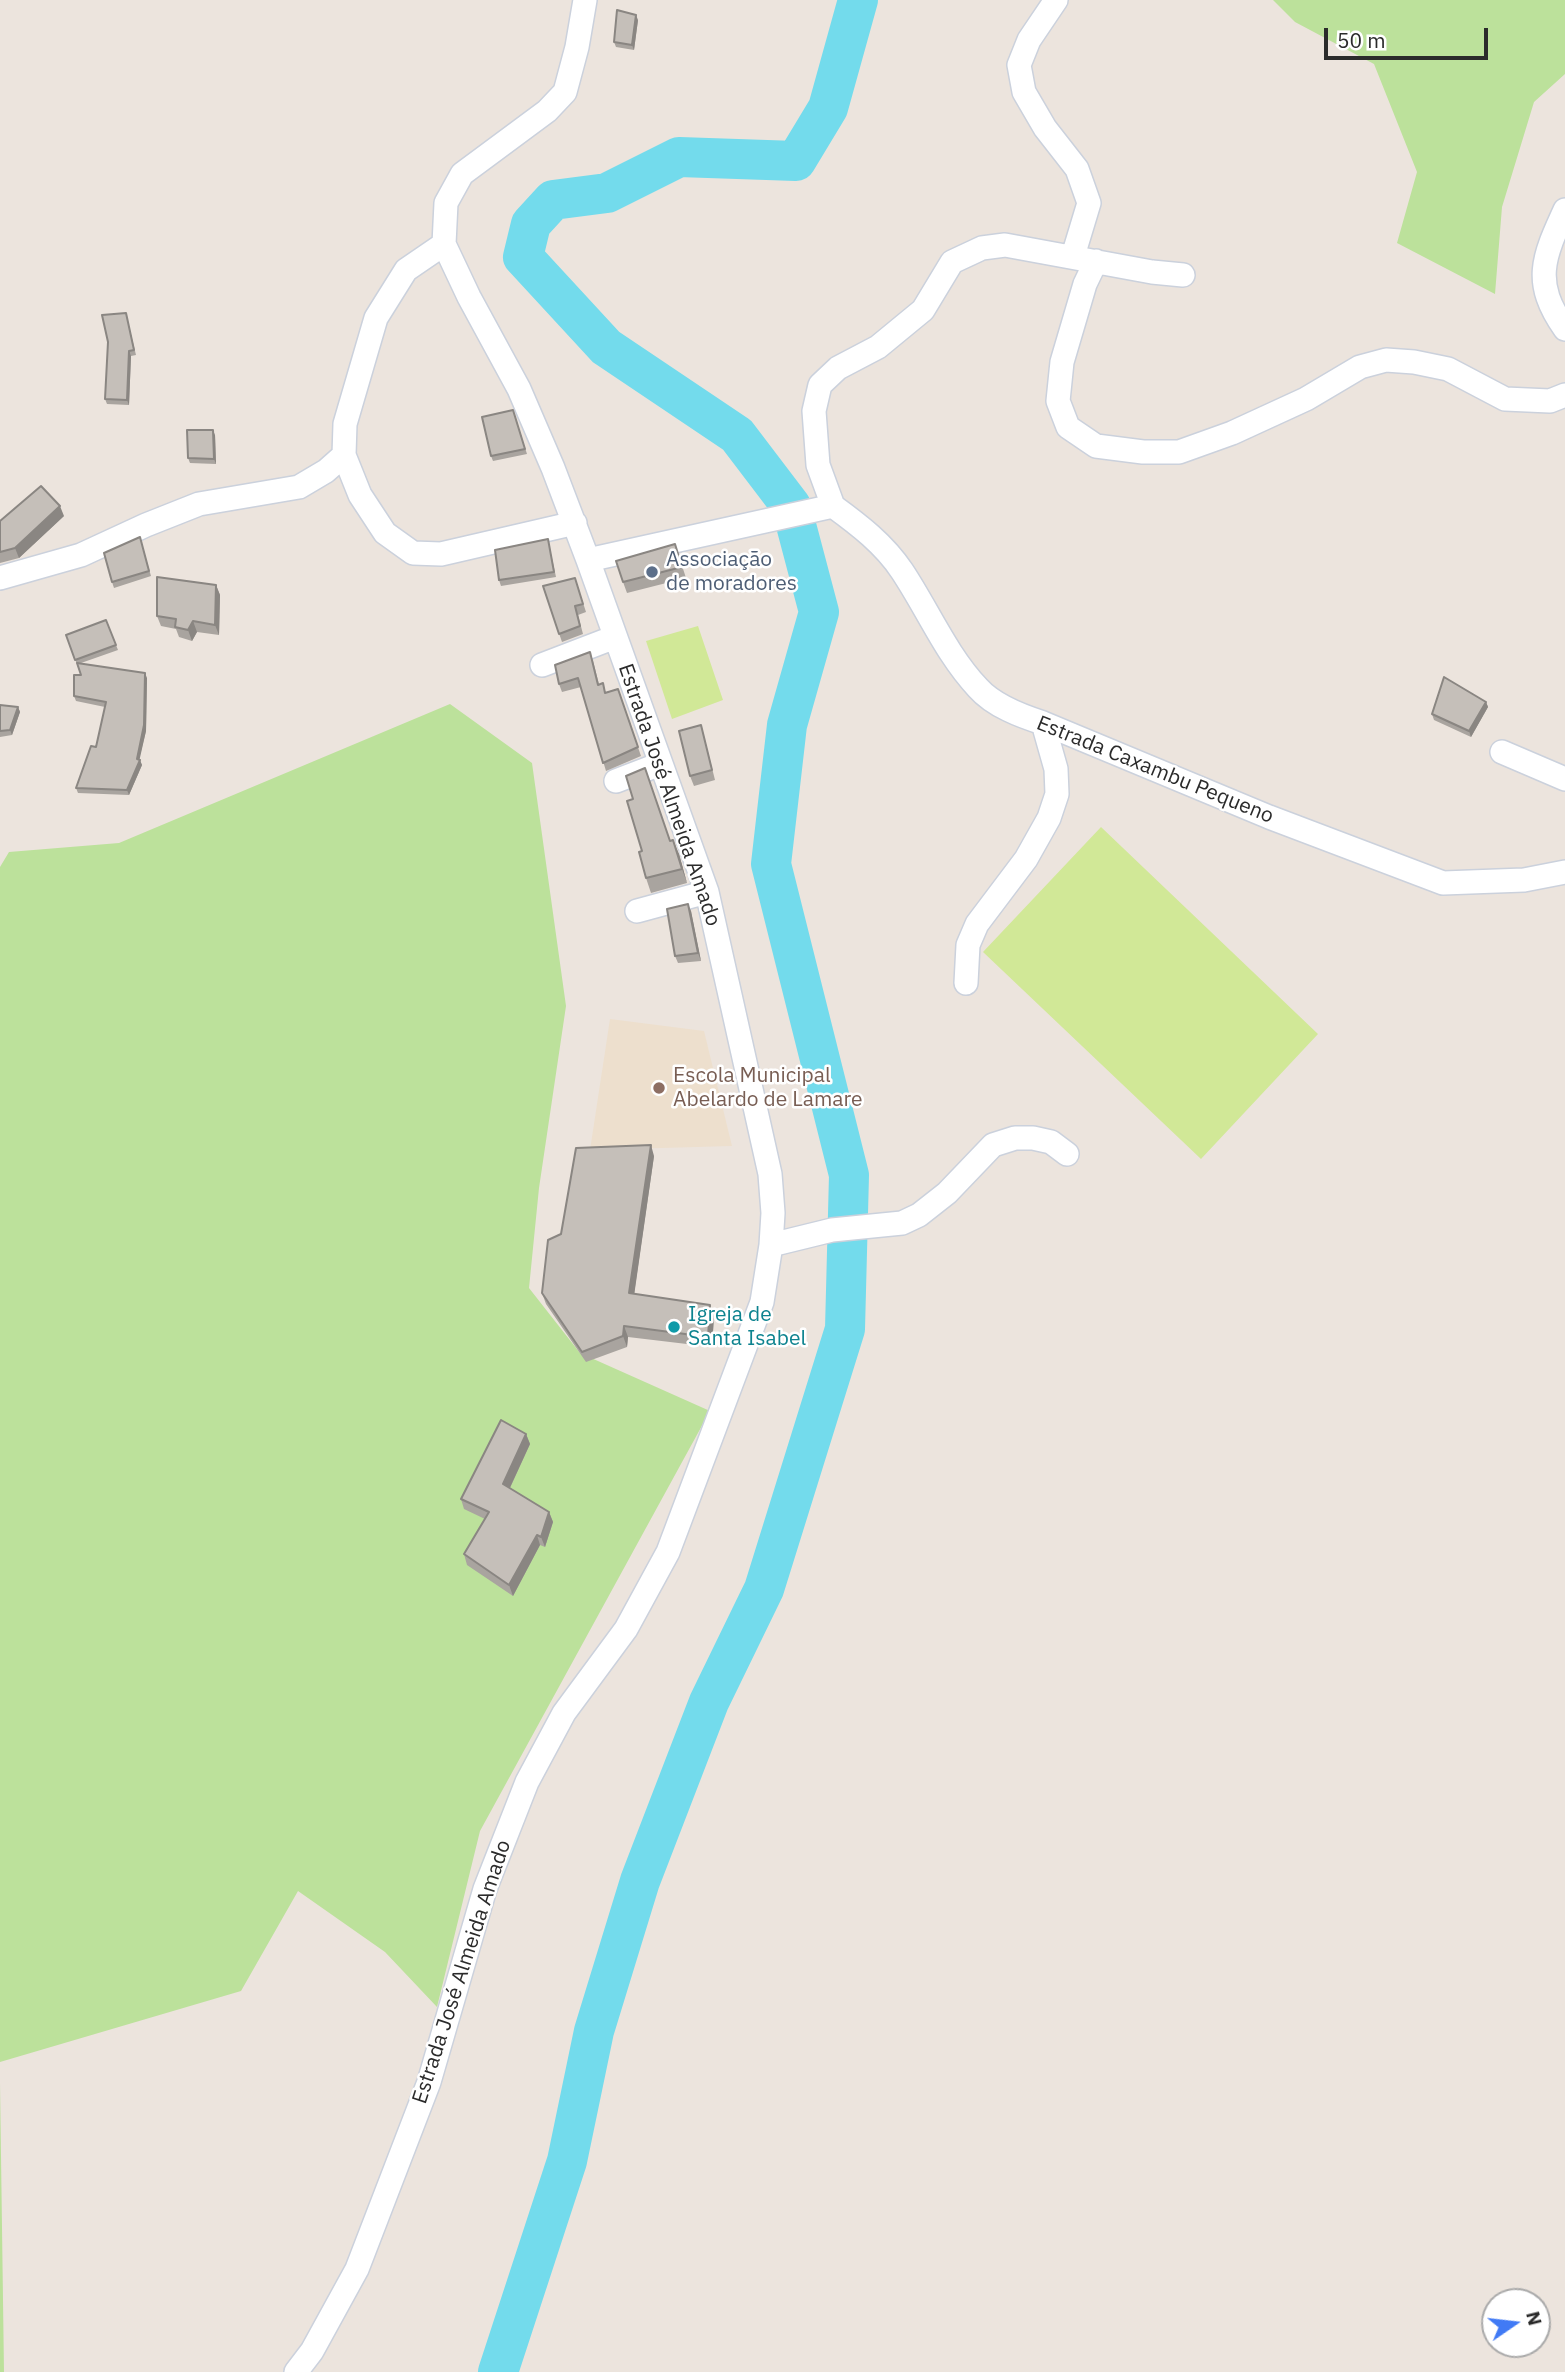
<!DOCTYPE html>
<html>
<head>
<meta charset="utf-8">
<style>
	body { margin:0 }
	#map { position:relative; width:1565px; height:2372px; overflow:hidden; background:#ece4dd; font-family:"IBM Plex Sans",sans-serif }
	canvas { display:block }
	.north { position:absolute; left:1481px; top:2288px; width:70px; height:70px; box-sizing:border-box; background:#fff; border:2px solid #aaa; border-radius:50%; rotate:76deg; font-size:19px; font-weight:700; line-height:28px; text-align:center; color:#2b2b2b }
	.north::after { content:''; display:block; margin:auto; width:24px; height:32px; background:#417af5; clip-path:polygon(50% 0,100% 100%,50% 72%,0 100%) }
	.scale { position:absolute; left:1324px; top:28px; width:164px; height:32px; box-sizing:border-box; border:4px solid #2b2b2b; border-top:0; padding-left:9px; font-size:21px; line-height:24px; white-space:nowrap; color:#2b2b2b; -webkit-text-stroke:5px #fff; paint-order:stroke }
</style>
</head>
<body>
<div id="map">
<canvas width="1565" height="2372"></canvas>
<div class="north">N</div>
<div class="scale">50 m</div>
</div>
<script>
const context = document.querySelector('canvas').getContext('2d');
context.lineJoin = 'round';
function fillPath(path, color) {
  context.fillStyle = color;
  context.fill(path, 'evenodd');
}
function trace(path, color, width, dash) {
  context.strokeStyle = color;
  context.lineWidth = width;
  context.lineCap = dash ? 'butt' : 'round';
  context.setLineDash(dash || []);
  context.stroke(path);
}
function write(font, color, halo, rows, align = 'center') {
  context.font = font + ' "IBM Plex Sans",sans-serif';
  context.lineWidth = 5;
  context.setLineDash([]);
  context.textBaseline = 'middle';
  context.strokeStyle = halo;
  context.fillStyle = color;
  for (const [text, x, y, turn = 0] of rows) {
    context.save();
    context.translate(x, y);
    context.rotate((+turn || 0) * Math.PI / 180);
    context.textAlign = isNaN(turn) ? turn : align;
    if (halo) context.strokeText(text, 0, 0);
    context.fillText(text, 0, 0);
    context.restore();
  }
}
fillPath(new Path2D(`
	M610,1019L704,1031L732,1146L590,1150Z`), '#eddfcd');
fillPath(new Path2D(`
	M1273,0H1565V74L1534,102L1502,207L1495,294L1397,243L1417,172L1374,64L1295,22Z
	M450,704L532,763L566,1006L539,1188L529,1288L580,1353L710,1411L480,1831L437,2007L385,1952L298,1891L241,1991L0,2062V867L9,852L119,843Z
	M0,2083L4,2372H0Z`), '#bce19b');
fillPath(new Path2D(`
	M698,626L723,700L672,719L646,641Z
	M1101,827L1318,1034L1201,1159L983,952Z`), '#d1e897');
trace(new Path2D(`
	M498,2372L567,2161L594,2031L640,1881L709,1702L764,1589L845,1329L849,1175L771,864L787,725L819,612L791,506L737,435L606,347L523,257L531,224L553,200L607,193L679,157L796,161L828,108L858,0`), '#73dbec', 40);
const minor = new Path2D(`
	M1056,0L1029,40L1019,65L1024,92L1045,128L1077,169L1089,203L1073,256
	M1565,210C1543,258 1532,282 1565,329
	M444,244L406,270L376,318L345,424L344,455L360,495L385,533L413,553L441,554L575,523
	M1096,261L1085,284L1062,362L1058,401L1068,427L1096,446L1143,452H1179L1232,433L1306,399L1360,367L1386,360L1414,362L1448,369L1505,399L1550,401L1565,395
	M833,506C859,525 884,544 902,571C928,610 946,654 978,688C994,706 1021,716 1043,723L1269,817L1443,883L1524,880L1565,872
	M588,560L833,506L818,465L814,411L820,385L838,368L878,347L923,310L952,262L982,248L1005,245L1152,272L1183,275
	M0,578L81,555L146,525L199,504L299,487L326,471L344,455
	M542,665L615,637
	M1502,752L1565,779
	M616,781L655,766
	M637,911L707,892
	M966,983L968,945L977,924L1026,859L1049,818L1057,794L1056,769L1043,723
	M771,1245L832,1230L902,1223L919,1215L947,1193L993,1145L1015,1138H1033L1051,1142L1067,1154
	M296,2372L312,2351L357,2269L429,2082L485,1889L527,1782L564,1713L626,1629L668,1552L762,1302L771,1245L773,1213L770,1174L707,892L588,560L553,468L519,389L469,297L444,244L446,203L462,174L547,111L565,92L577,47L585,0`);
trace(minor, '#cbd1dc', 26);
trace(minor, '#fff', 23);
fillPath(new Path2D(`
	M638,20L634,50L616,47L614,42Z
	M126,313L136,355L131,356L129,405L107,404L105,399Z
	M513,410L527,454L493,461L491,456Z
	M215,435L216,464L190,463L188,458Z
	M64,516L19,558L0,563V521Z
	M140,537L151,576L114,588L112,582Z
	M548,539L556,577L501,586L499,580Z
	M675,544L686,578L627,593L623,582Z
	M575,578L586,612L578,615L583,634L562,642L543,586Z
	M216,585L220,595L219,635L197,632L192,641L179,637L176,629L161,626L157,616Z
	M106,620L118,650L81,663L147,678L146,731L139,759L142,765L129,795L78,793L76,788L96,747L105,707L76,701L74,696L81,675L66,635Z
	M593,661L599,684L606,692L618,689L641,756L606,771L581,687L562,692L559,684Z
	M1486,702L1488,707L1471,737L1434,720L1432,714Z
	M0,705L18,707L20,712L12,735L0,737Z
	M701,725L704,736L715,780L694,786L690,776Z
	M670,841L679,854L687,883L651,893L646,878Z
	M691,911L701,961L678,963L675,956Z
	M654,1156L634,1294L710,1305L714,1316L712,1347L628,1337L627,1347L586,1362L546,1304L542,1293L561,1234Z
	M526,1434L530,1444L510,1488L549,1512L553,1522L545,1547L540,1545L513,1596L467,1565L464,1554L485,1519L464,1509L461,1499Z`), '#a9a49f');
fillPath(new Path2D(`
	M636,15L638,20L634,50L632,45Z
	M129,351L131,356L129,405L127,400Z
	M213,430L215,435L216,464L214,459Z
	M60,506L64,516L19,558L15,548Z
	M216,585L220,595L219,635L215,625Z
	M193,621L197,632L192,641L188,630Z
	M145,673L147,678L146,731L139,762L140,760L142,765L129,795L127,790Z
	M1486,702L1488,707L1471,737L1469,731Z
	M18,707L20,712L12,735L10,730Z
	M673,840L679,854L687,883L682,869Z
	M688,904L691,911L701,961L698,953Z
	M651,1145L654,1156L633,1303L629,1293Z
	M710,1305L714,1316L712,1347L708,1337Z
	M624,1326L628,1337L627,1347L623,1336Z
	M526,1434L530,1444L507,1494L503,1484Z
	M549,1512L553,1522L545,1547L541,1537Z
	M537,1535L540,1545L513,1596L509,1585Z`), '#8a8682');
const building = new Path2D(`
	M617,10L636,15L632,45L614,42Z
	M126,313L134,350L129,351L127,400L105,399L108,342L102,315Z
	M513,410L525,449L491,456L482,417Z
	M187,430H213L214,459L188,458Z
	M41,486L60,506L15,548L0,552V521Z
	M140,537L149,571L112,582L104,553Z
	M548,539L554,572L499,580L495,550Z
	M675,544L682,567L623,582L616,561Z
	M157,577L216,585L215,625L193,621L188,630L175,627L176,619L157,616Z
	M575,578L583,604L575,606L580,626L559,634L543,586Z
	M106,620L116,645L75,660L66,635Z
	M590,652L598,685L603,683L605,693L618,689L638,747L603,763L578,678L559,684L555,665Z
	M77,663L145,673L144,725L137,759L140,760L127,790L76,788L91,746L96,747L106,702L74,696V675H81Z
	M1444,677L1486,702L1469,731L1432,714Z
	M0,705L18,707L10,730L0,731Z
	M701,725L712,770L690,776L679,731Z
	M645,768L670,841L673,840L682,869L646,878L639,852L642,851L627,801L633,799L626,776Z
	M688,904L698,953L675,956L667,909Z
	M651,1145L629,1293L710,1305L708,1337L624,1326L623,1336L582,1352L542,1293L548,1240L561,1234L576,1148Z
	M501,1420L526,1434L503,1484L549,1512L541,1537L537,1535L509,1585L464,1554L489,1512L461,1499Z`);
fillPath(building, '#c5bfb9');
trace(building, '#8a8682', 2);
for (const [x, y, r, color] of [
	[652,572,7,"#5c6f8a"],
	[659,1088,7,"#8d6e63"],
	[674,1327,7,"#0f9aa8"]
]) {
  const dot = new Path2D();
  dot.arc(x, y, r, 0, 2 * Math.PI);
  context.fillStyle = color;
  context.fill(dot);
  trace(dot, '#fff', 2.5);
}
write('21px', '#4e5e75', '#fff', [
	["Associação",666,560],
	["de moradores",666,584]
], 'left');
write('21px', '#2b2b2b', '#fff', [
	["Estrada Caxambu Pequeno",1155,770,22],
	["Estrada José Almeida Amado",669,795,71],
	["Estrada José Almeida Amado",462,1972,-72]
]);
write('21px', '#785e54', '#fff', [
	["Escola Municipal",673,1076],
	["Abelardo de Lamare",673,1100]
], 'left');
write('21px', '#0d838f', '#fff', [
	["Igreja de",688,1315],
	["Santa Isabel",688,1339]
], 'left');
</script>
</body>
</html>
